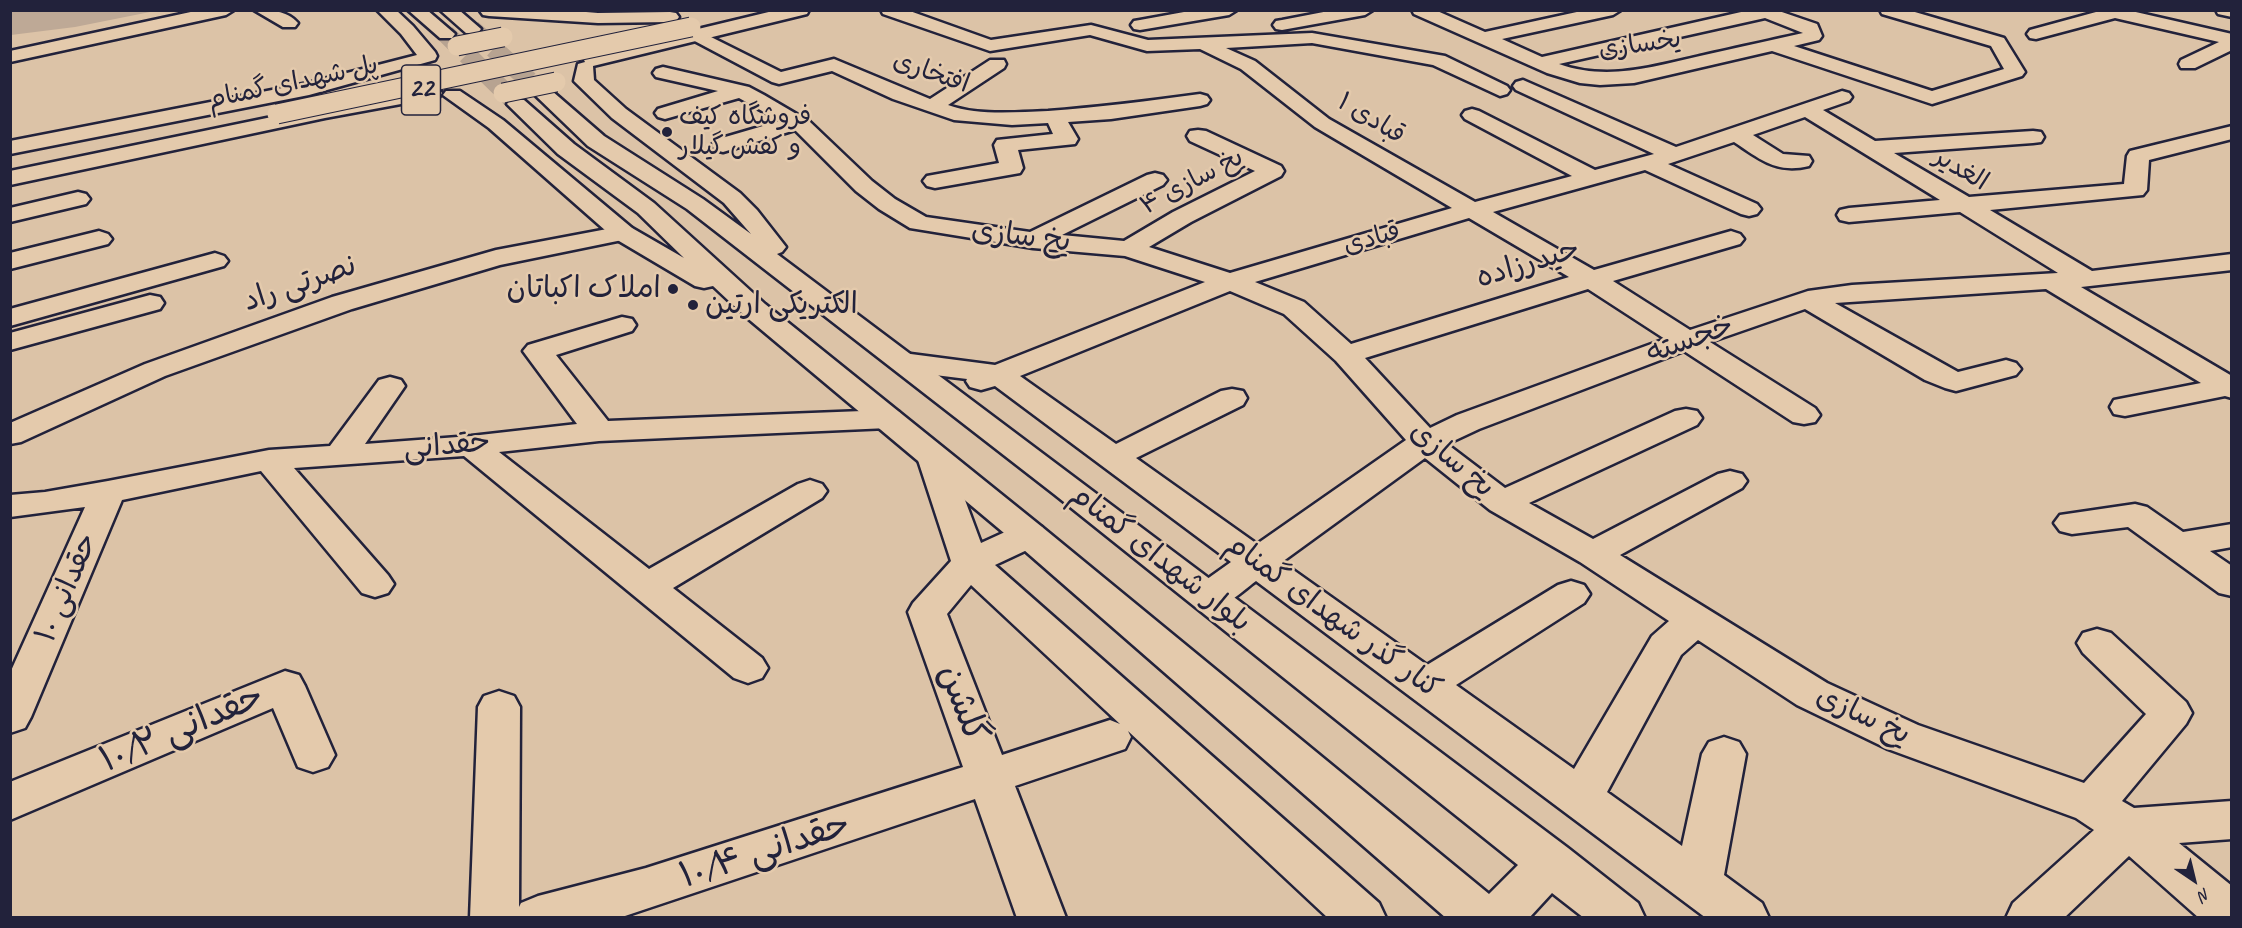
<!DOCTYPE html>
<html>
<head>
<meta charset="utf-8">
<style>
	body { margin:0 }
	#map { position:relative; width:2242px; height:928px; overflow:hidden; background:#dcc3a7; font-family:Caveat,sans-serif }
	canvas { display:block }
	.frame { position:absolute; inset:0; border:12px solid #22223b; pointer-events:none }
	.north { position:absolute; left:2164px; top:850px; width:60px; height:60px; -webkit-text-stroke:4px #e4caac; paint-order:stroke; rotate:145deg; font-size:16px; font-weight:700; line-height:24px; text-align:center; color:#22223b }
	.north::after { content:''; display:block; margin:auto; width:21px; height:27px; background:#22223b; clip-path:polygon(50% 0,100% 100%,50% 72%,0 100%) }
</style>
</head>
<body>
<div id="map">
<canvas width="2242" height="928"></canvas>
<div class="frame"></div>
<div class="north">N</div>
</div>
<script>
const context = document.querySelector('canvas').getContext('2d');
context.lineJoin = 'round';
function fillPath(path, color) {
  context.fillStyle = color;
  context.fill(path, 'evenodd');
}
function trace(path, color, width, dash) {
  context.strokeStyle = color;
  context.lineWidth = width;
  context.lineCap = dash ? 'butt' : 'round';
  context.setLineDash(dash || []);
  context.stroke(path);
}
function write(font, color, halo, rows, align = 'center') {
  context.font = font + ' Caveat,"Playpen Sans Arabic",sans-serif';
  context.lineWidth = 5;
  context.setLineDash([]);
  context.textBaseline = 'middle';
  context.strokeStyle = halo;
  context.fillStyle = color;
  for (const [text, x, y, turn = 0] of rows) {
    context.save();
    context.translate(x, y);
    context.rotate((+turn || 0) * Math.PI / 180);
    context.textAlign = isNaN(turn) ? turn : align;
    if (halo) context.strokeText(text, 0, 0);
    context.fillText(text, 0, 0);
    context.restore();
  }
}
fillPath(new Path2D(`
	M11,10H155V11L75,27L11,35Z`), '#bea996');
trace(new Path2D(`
	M472,29L545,95
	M446,34L517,104`), '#b7a391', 19, [19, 10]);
const minor = new Path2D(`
	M200,10H234L226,15L10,62V51Z
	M254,10C269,10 287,10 298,23L295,27H283Z
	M881,10H907L991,40L1091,25L1148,40L1312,33L1445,56L1507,86L1510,90L1507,94L1500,96L1433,65L1312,43L1226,48L1255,61L1329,119L1475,202L1572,176L1465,119L1462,115L1465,111L1472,109L1479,111L1595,170L1654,154L1516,90L1513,86L1516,82L1523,80L1676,147L1842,91L1849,93L1852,97L1849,101L1823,110L1875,141L2033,131L2041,132L2044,137L2041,142L2033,143L1894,153L1969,197L2124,184L2127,156L2130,151L2232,126V139L2149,160L2147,190L2143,195L1990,210L2092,271L2232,254V270L2081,287L2232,376V398L2225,396L2125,416L2114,414L2110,407L2114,400L2201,383L2046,289L1835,303L1958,372L2006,360L2016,363L2021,369L2016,375L1956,391L1945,388L1925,380L1805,309L1710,342L1815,408L1820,415L1815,422L1804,424L1793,422L1684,351L1479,429L1447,444L1505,488L1675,411L1686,409L1697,411L1702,418L1697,425L1529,503L1593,539L1718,474L1730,471L1742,474L1747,481L1742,488L1620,555L1827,683L1918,725L2084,783L2146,714L2083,653L2077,643L2083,633L2097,629L2111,633L2186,702L2192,713L2186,724L2122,801L2134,808L2232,801V839L2179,843L2232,886V918H2199L2129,856L2064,918H2006L2013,903L2094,830L2076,818L1888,749L1797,705L1698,640L1681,655L1607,792L1682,846L1702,754L1709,742L1724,737L1739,742L1746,754L1724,875L1762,903L1769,918H1706L1256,581C1236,596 1222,613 1196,605L1190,596L1196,587L1231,562L995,386L981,390L970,387L966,381L967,379L903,371L893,368L888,362L893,356L903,353L995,365L1205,282L1125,256L1033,248L910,228L879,209L856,191L795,130L723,152L715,150L712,145L715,140L780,121L739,98L665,119L658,117L655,113L658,109L718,91L656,77L653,73L656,69L663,67L749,87L764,95L810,122L872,181L895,199L926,217L1030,232L1147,175L1155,173L1163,175L1167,180L1163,185L1062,235L1124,241L1173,212L1255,171L1190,141L1187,136L1190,131L1198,130L1206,131L1281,166L1284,171L1281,176L1191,222L1149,247L1230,273L1452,208L1315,127L1241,69L1200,49L1147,51L1090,35L990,51L883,14ZM1805,117L1940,200L1849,208L1840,210L1837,215L1840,220L1849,222L1960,212L2058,273L1852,285L1808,291L1690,330L1613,281L1740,244L1744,239L1740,234L1731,231L1594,270L1493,212L1645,170L1741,214L1749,216L1757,214L1761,209L1757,204L1668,164L1734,142C1760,159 1776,174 1809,166L1812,161L1809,156L1783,154L1753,135ZM1469,218L1569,277L1351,344L1304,302L1255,282ZM1588,289L1665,339L1457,415L1430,428L1365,358ZM1230,291L1284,314L1336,361L1406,440L1257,544L1136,458L1243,405L1247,398L1243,391L1232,389L1221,391L1116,444L1020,376ZM1425,458L1490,510L1580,562L1669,621L1652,636L1574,769L1456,685L1584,603L1590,594L1584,585L1571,581L1558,585L1427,665L1282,562Z
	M1195,10H1237L1229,15L1140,30L1134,29L1131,25L1134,21L1140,20Z
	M1334,10H1373L1365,15L1282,30L1276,29L1273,25L1276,21L1282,20Z
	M1412,10H1435L1485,32L1586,10H1621L1613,15L1502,39L1542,57L1750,10H1776L1817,24L1822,36L1819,40L1794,46L1932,91L2004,69L1991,46L1882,14L1880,10H1908L2004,38L2025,72L2022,76L1932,104L1772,51L1634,83L1600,85L1580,83L1547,73L1414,14ZM1765,18L1803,33C1769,41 1734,48 1700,56C1652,67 1607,81 1559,64Z
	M2095,10H2127L2232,34V50L2195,68H2181L2179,64L2181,60L2219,42L2115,18L2036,39L2030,38L2027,34L2030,30L2096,12Z
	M2216,10H2232V17L2218,14Z
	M695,29L781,72L834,59L930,99L990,60H1004L1006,64L1004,68L948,105C978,116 1016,112 1048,111C1100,107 1149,101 1200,94L1207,96L1210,100L1207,104L1200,106L1111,119L1068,122L1078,139L1075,144L1018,150L1023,168L1020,173L935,188L927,186L923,181L927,176L999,163L994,145L997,140L1053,134L1048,123L1012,125L954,120L893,99L832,71L779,84L772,82L689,38L686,34L689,30Z
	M78,192L86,194L90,199L86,204L10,222V208Z
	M623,226L632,228L635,233L632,238L500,265L352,309L165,376L21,442L10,444V423L145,364L332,297L496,250Z
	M99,231L108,234L112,239L108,244L10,269V253Z
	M215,253L224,256L228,261L224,266L10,326V309Z
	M150,295L160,297L164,303L160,309L10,350V333Z
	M622,317L632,319L636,325L632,331L556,355L608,421L888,410L899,412L904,419L899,426L888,428L599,441L499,452L649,569L798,484L810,480L822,484L827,491L822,498L673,588L762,658L768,668L762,678L748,683L734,678L464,456L294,468L388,575L394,584L388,593L375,597L362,593L261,471L122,500L31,717L25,728L10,733V673L85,507L10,517V495L45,492L108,481L269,450L330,446L379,380L390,377L401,380L405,386L365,444L471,436L577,424L523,351L528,345Z
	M933,447L945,450L949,457L981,543L1016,527L1029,524L1042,527L1047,535L1042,543L995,565L1379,903L1386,918H1328L1128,731L1131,737L1125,749L1015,786L1066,918H1017L975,799L619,918H470L478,707L484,696L499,691L514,696L520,707L519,907L521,903L538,896L646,868L963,767L908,612L913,603L951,561L917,457L921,450ZM971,585L1120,724L1110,720L1002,755L947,614Z
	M2135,504L2147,507L2183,532L2232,524V547L2210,551L2232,566V596L2219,593L2128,527L2072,534L2060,531L2054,523L2060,515Z
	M285,671L299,675L305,686L335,755L328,767L313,772L298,767L273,708L10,820V782Z`);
const highway = new Path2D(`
	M377,10H396L413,26L435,52L437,56L435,60L309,95L10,154V141L308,83L417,55L401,34Z
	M408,10H427L455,34L452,38H440Z
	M440,10H459L481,29L478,33H466Z
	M562,10L598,13L670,12L676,13L679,17L676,21L670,22L598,23L489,16L483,15L480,11Z
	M777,10H809L807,14L593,66L594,80L626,109L740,193L757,210L786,247L782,252L777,254L1568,848L1638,903L1645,918H1584L1552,893L1529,918H1446L1016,543L745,316L713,286L704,288L695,286L614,238L489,128L443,95L446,91H460L503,120L632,228L684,258L638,213L558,154L507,104L510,100H524L574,144L654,203L765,304L1042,527L1489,894L1518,865L1054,494L687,209L588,146L535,95L538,91H552L604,136L703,199L751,234L724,203L612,118L574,81L578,64L585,62L584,60L586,56Z
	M432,87L439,89L442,93L439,97L325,118L10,185V171L325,106Z`);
trace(minor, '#22223b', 5);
trace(highway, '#22223b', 5);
fillPath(minor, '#e4caac');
fillPath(highway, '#e4caac');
const highwayBridge = new Path2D(`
	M457,46L503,37
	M503,93L556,82
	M277,114L691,27`);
trace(highwayBridge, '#22223b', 21, []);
trace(highwayBridge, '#e4caac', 19);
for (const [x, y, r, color] of [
	[667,132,6,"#22223b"],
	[673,289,6,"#22223b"],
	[693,305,6,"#22223b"]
]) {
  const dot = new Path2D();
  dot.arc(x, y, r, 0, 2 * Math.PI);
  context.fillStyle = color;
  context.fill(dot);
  trace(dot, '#e4caac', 2);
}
write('26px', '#22223b', '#e4caac', [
	["یخسازی",1640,45,-8],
	["افتخاری",931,73,19],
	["پل شهدای گمنام",293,83,-12],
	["قبادی ۱",1371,119,31],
	["الغدیر",1961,170,31],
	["یخ سازی ۴",1192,182,-28],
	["قبادی",1372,239,-16]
]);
write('26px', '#22223b', '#e4caac', [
	["فروشگاه کیف",679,117],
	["و کفش گیلار",679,147]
], 'left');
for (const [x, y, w] of [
	[421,90,39]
]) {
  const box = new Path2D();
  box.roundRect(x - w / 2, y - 25, w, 50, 4.5);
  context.fillStyle = '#e4caac';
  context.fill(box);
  trace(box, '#22223b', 1.5);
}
write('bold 28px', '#22223b', null, [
	["22",421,90]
]);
write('30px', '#22223b', '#e4caac', [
	["یخ سازی",1021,237,7],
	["حیدرزاده",1528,264,-17],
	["نصرتی راد",300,284,-19],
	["خجسته",1690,340,-20],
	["حقدانی",447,446,-5],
	["یخ سازی",1452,460,40],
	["بلوار شهدای گمنام",1160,559,38],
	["حقدانی ۱۰",67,588,-67],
	["کنار گذر شهدای گمنام",1333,617,36],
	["یخ سازی",1863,716,25]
]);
write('30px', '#22223b', '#e4caac', [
	["املاک اکباتان",661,289],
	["الکتریکی ارتین",705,305,"left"]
], 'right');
write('36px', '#22223b', '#e4caac', [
	["گلشن",962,704,69],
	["حقدانی ۱۰/۲",182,729,-23],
	["حقدانی ۱۰/۴",765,851,-18]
]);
</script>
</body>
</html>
